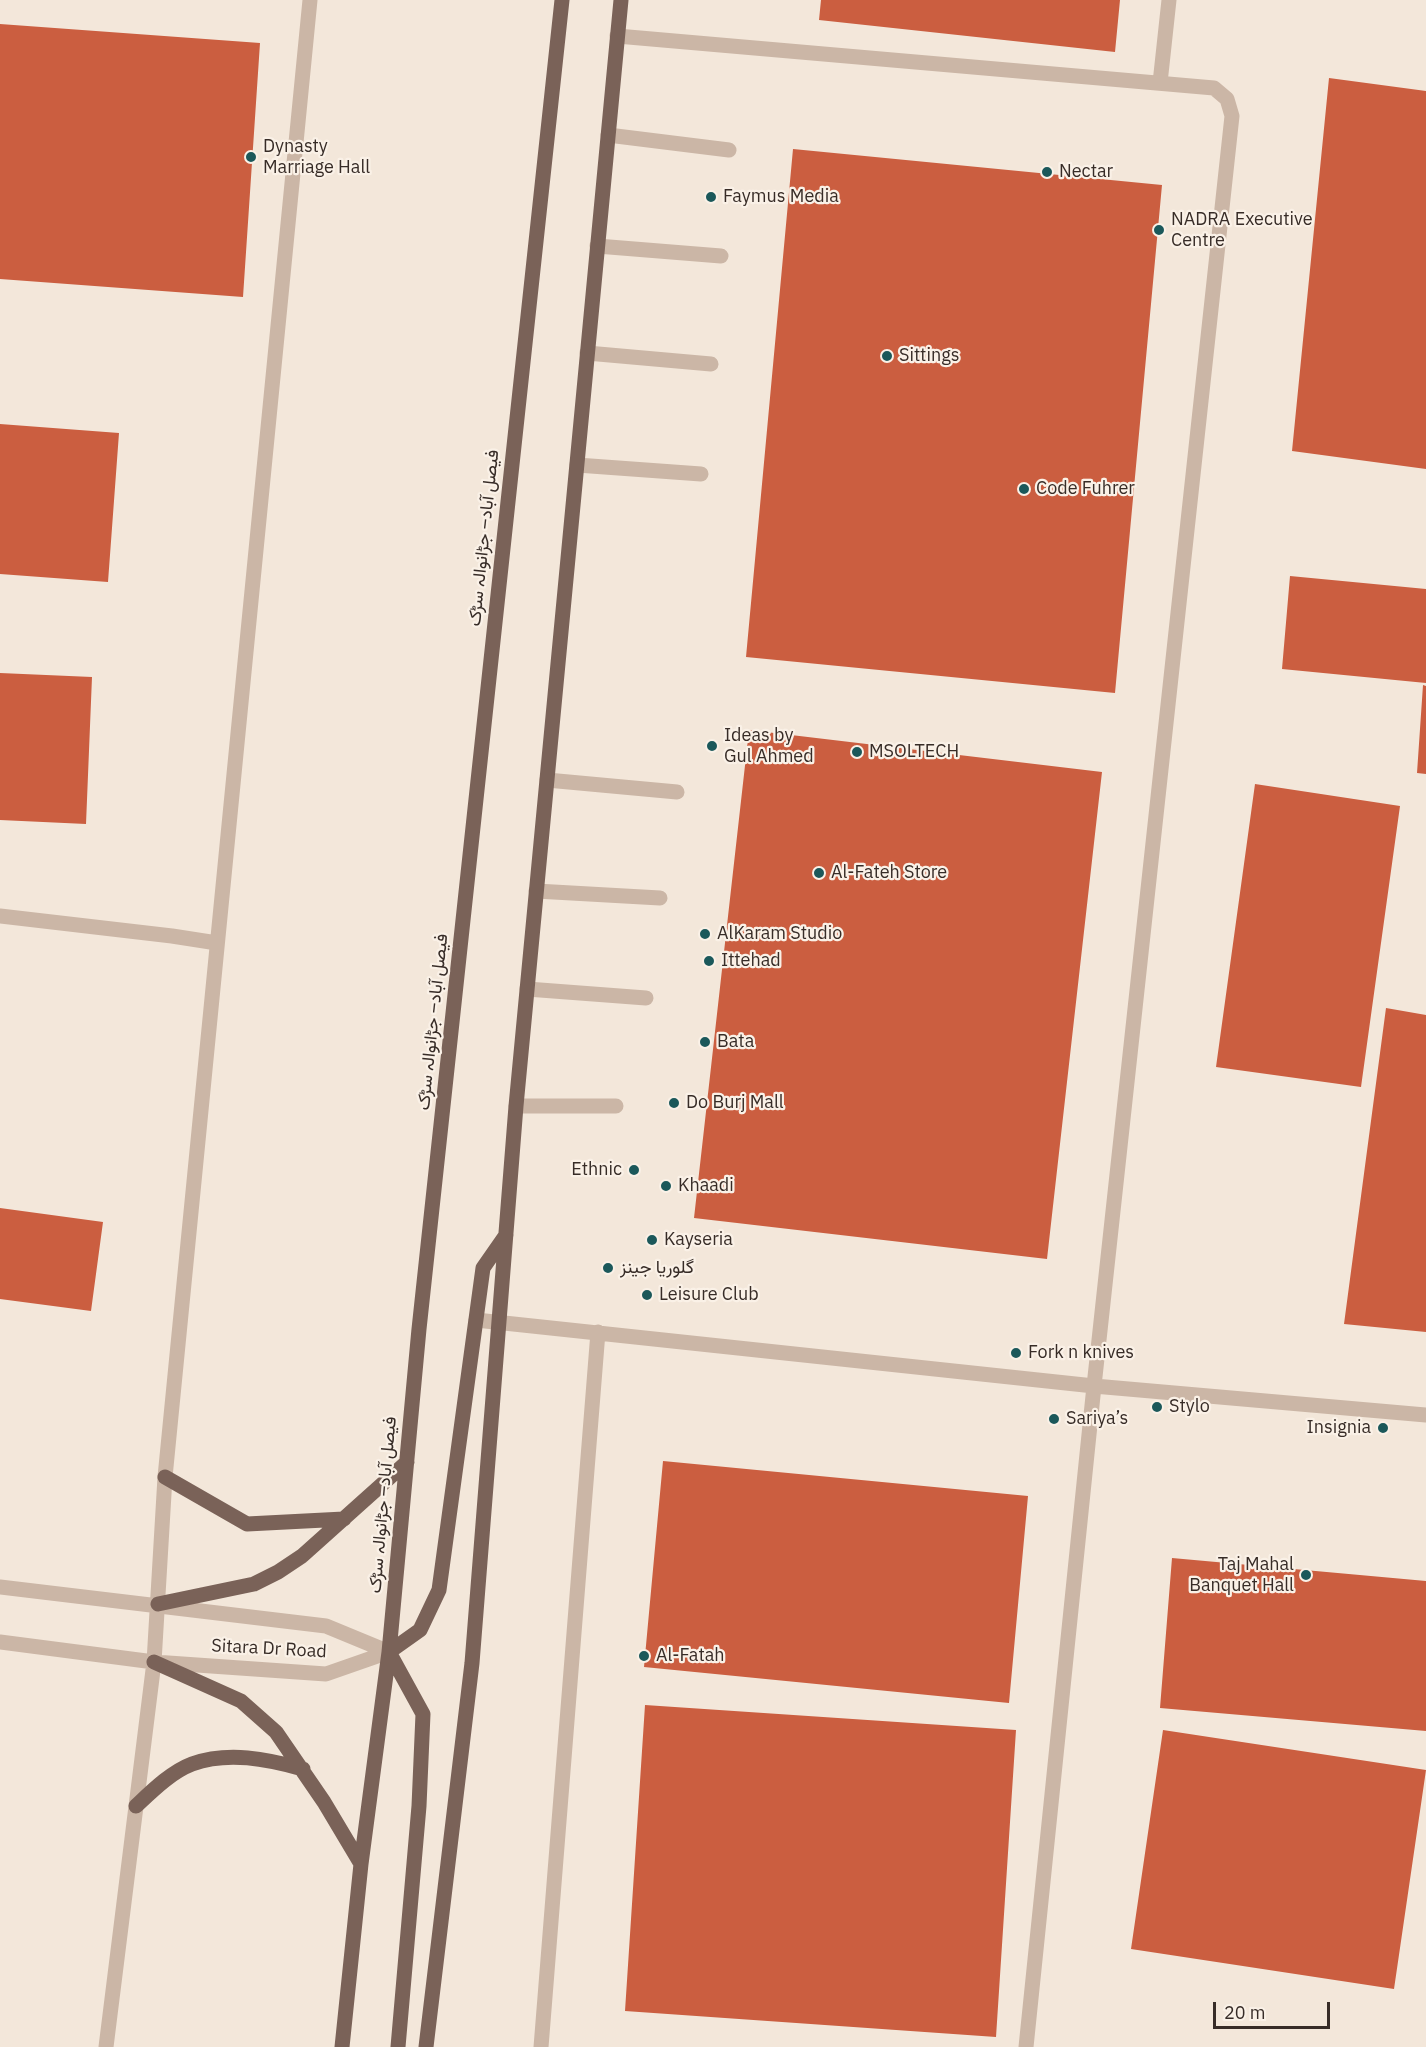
<!DOCTYPE html>
<html>
<head>
<meta charset="utf-8">
<style>
	body { margin:0 }
	#map { position:relative; width:1426px; height:2047px; overflow:hidden; background:#f3e7da; font-family:"IBM Plex Sans",sans-serif }
	canvas { display:block }
	.scale { position:absolute; left:1213px; top:2002px; width:117px; height:27px; box-sizing:border-box; border:3px solid #372c27; border-top:0; padding-left:8px; font-size:18px; line-height:21px; white-space:nowrap; color:#372c27; -webkit-text-stroke:4px #faf1e7; paint-order:stroke }
</style>
</head>
<body>
<div id="map">
<canvas width="1426" height="2047"></canvas>
<div class="scale">20 m</div>
</div>
<script>
const context = document.querySelector('canvas').getContext('2d');
context.lineJoin = 'round';
function fillPath(path, color) {
  context.fillStyle = color;
  context.fill(path, 'evenodd');
}
function trace(path, color, width, dash) {
  context.strokeStyle = color;
  context.lineWidth = width;
  context.lineCap = dash ? 'butt' : 'round';
  context.setLineDash(dash || []);
  context.stroke(path);
}
function write(font, color, halo, rows, align = 'center') {
  context.font = font + ' "IBM Plex Sans",Vazirmatn,sans-serif';
  context.lineWidth = 4.5;
  context.setLineDash([]);
  context.textBaseline = 'middle';
  context.strokeStyle = halo;
  context.fillStyle = color;
  for (const [text, x, y, turn = 0] of rows) {
    context.save();
    context.translate(x, y);
    context.rotate((+turn || 0) * Math.PI / 180);
    context.textAlign = isNaN(turn) ? turn : align;
    if (halo) context.strokeText(text, 0, 0);
    context.fillText(text, 0, 0);
    context.restore();
  }
}
fillPath(new Path2D(`
	M821,0H1120L1115,52L819,20Z
	M0,24L260,43L243,297L0,279Z
	M1329,78L1426,91V469L1292,451Z
	M793,149L1162,185L1115,693L746,657Z
	M0,424L119,433L108,582L0,574Z
	M1290,576L1426,589V683L1282,669Z
	M0,673L92,677L86,824L0,820Z
	M1423,685L1426,686V774L1417,773Z
	M749,730L1102,772L1047,1259L694,1218Z
	M1255,784L1400,806L1361,1087L1216,1067Z
	M1386,1008L1426,1015V1332L1344,1324Z
	M0,1208L103,1222L91,1311L0,1299Z
	M663,1461L1028,1496L1009,1703L644,1667Z
	M1172,1558L1426,1581V1731L1160,1708Z
	M645,1705L1016,1730L996,2037L625,2011Z
	M1163,1730L1426,1770L1394,1989L1131,1949Z`), '#cb5e40');
trace(new Path2D(`
	M617,36L1214,88L1227,99L1232,116L1094,1386L1026,2047
	M1160,83L1169,0
	M608,135L729,150
	M597,246L721,256
	M587,353L711,364
	M577,465L701,474
	M547,780L677,792
	M536,891L660,898
	M0,916L172,936L217,943
	M527,989L646,998
	M516,1106H616
	M476,1320L1094,1386L1426,1415
	M0,1587L326,1626L389,1652
	M0,1642L154,1662L326,1674L389,1652
	M106,2047L154,1662L165,1477L310,0
	M541,2047L598,1332`), '#cbb6a6', 15);
trace(new Path2D(`
	M165,1477L247,1524L344,1519
	M158,1604L254,1584L278,1572L302,1556L407,1462
	M154,1662L241,1701L276,1732L324,1802L361,1864
	M136,1806C152,1791 171,1772 192,1764C228,1751 267,1759 303,1769
	M342,2047L361,1864L389,1652L419,1329L562,0
	M398,2047L419,1806L423,1714L389,1652L420,1630L439,1590L483,1268L506,1235
	M426,2047L472,1663L516,1106L621,0`), '#7a6258', 15);
for (const [x, y, r, color] of [
	[251,157,6,"#1b585a"],
	[1047,172,6,"#1b585a"],
	[711,197,6,"#1b585a"],
	[1159,230,6,"#1b585a"],
	[887,356,6,"#1b585a"],
	[1024,489,6,"#1b585a"],
	[712,746,6,"#1b585a"],
	[857,752,6,"#1b585a"],
	[819,873,6,"#1b585a"],
	[705,934,6,"#1b585a"],
	[709,961,6,"#1b585a"],
	[705,1042,6,"#1b585a"],
	[674,1103,6,"#1b585a"],
	[634,1170,6,"#1b585a"],
	[666,1186,6,"#1b585a"],
	[652,1240,6,"#1b585a"],
	[608,1268,6,"#1b585a"],
	[647,1295,6,"#1b585a"],
	[1016,1353,6,"#1b585a"],
	[1157,1407,6,"#1b585a"],
	[1054,1419,6,"#1b585a"],
	[1383,1428,6,"#1b585a"],
	[1306,1575,6,"#1b585a"],
	[644,1656,6,"#1b585a"]
]) {
  const dot = new Path2D();
  dot.arc(x, y, r, 0, 2 * Math.PI);
  context.fillStyle = color;
  context.fill(dot);
  trace(dot, '#faf1e7', 2);
}
write('18px', '#372c27', '#faf1e7', [
	["Dynasty",263,147],
	["Marriage Hall",263,168],
	["Nectar",1059,172],
	["Faymus Media",723,197],
	["NADRA Executive",1171,220],
	["Centre",1171,241],
	["Sittings",899,356],
	["Code Fuhrer",1036,489],
	["Ideas by",724,736],
	["Gul Ahmed",724,757],
	["MSOLTECH",869,752],
	["Al-Fateh Store",831,873],
	["AlKaram Studio",717,934],
	["Ittehad",721,961],
	["Bata",717,1042],
	["Do Burj Mall",686,1103],
	["Ethnic",622,1170,"right"],
	["Khaadi",678,1186],
	["Kayseria",664,1240],
	["گلوریا جینز",620,1268],
	["Leisure Club",659,1295],
	["Fork n knives",1028,1353],
	["Stylo",1169,1407],
	["Sariya’s",1066,1419],
	["Insignia",1371,1428,"right"],
	["Taj Mahal",1294,1565,"right"],
	["Banquet Hall",1294,1586,"right"],
	["Al-Fatah",656,1656]
], 'left');
write('18px', '#372c27', '#faf1e7', [
	["فیصل آباد– جڑانوالہ سڑک",484,538,-84],
	["فیصل آباد– جڑانوالہ سڑک",433,1022,-84],
	["فیصل آباد– جڑانوالہ سڑک",383,1505,-85],
	["Sitara Dr Road",269,1649,3]
]);
</script>
</body>
</html>
